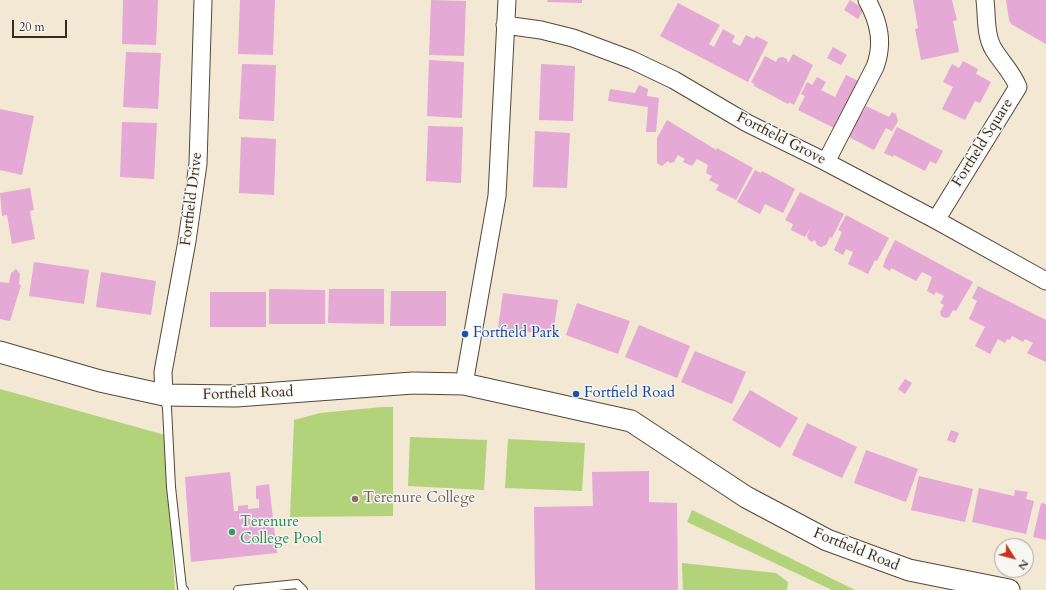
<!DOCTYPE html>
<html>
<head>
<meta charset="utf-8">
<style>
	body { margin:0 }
	#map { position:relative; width:1046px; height:590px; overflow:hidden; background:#f2e8d3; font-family:Cardo,serif }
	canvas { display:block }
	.north { position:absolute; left:994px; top:538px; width:40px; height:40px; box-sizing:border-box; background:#f6f6f2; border:1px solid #aba49d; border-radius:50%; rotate:126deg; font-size:11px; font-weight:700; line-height:16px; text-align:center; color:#3b2a1e }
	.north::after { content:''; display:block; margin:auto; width:14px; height:18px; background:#c8321e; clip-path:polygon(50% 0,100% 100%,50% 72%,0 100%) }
	.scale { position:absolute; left:12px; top:20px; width:55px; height:18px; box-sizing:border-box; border:2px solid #3b2a1e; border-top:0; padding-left:5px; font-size:12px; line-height:14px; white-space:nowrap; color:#3b2a1e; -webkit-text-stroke:3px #f6f6f2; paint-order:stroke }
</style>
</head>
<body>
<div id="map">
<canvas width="1046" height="590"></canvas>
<div class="north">N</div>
<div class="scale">20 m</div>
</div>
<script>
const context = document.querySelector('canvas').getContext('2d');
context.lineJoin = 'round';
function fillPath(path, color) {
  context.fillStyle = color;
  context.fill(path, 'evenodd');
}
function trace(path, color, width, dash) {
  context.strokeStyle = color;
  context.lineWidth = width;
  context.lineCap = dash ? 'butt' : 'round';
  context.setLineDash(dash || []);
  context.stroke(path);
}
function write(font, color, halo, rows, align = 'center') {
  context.font = font + ' Cardo,serif';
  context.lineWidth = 3;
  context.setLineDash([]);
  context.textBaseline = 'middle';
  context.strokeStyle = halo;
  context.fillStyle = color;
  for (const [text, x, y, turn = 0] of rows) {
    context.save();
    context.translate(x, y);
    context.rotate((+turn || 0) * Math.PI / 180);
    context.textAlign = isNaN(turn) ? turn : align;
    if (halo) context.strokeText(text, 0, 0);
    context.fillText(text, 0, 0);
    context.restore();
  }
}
fillPath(new Path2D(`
	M0,389L165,435L175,590H0Z
	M382,407H393V516L290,517L294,420L320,413Z
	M410,437L487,440L484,490L408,486Z
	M508,439L585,443L582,491L505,488Z
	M692,510L855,590H832L687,522Z
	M682,563L776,573L788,582L787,590H683Z`), '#b2d37a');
fillPath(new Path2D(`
	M123,0H158L156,45L122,44Z
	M240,0H275L273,55L238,54Z
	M431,0L466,1L464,56L429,55Z
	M548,0H582V3L547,2Z
	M850,0L864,9L858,19L844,10Z
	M913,0H952L957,20L953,21L959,52L921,60L915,29L918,28Z
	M1006,0H1046V44L1011,24L1009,20Z
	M678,3L720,25L709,44L714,47L723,29L735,36L732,42L740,46L746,35L754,39L756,36L768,42L748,82L660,36Z
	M833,47L847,55L841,65L827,58Z
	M126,52L161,53L158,109L123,107Z
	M793,54L813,65L794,105L789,102L788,104L754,86V84L751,82L765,56L776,62L778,58L783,57L787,59L788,63Z
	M429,60L464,62L462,118L427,116Z
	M963,61L978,69L976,74L991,82L980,103L975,101L965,120L942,109L953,87L943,82L952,64L959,68Z
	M242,64L276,65L274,121L239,119Z
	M541,64L575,66L573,121L539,120Z
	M846,75L862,83L838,130L798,110L805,96L801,94L807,82L812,85L817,77L826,82L821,90L835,97Z
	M639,85L648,89L647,96L659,98L656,132H646L648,107L608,101L610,89L635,93Z
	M866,106L889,117L892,112L896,114L898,121L892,131L886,128L874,150L847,136L860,111L863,112Z
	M0,109L34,116L22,175L0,170Z
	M667,120L705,143L716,150L717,148L753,168L736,200L716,190L719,185L709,180L712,176L706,173L708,165L697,159L692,166L683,162L685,159L678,155L674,162L670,163L668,161L662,166L657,163V138Z
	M122,122L157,123L154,179L120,177Z
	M428,126L463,127L461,183L426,181Z
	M897,127L943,151L936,164L930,161L925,171L894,155L893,157L884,153Z
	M535,131L570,133L567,188L533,187Z
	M241,137L276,139L274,195L239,193Z
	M755,170L761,173L762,171L795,189L783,213L765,204L760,214L737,202Z
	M30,188L34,210L30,211L35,239L12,244L7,215L2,216L0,193Z
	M800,192L844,214L832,238L830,237L826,245L821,247L817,245L815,240L811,242L808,239L807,236L811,227L805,237L791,230L793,224L785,220Z
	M846,215L889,238L877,261L875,260L868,274L848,264L853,252L846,249L843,255L834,250L842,232L838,230Z
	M895,240L973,282L956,311L953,310L949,317L945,318L941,316L940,312L944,305L940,303L944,296L936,292L934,295L927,291L932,277L922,272L916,281L891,268L890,271L883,267L885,260Z
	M34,262L89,270L84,304L29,296Z
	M16,269L20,274L19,284L21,285L10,321L0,319V282L9,283L11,273Z
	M101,272L156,281L151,315L96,307Z
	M978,286L1046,320V362L1027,353L1033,343L1025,339L1023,342L1012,336L1010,340L1007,339L1005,343L998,339L990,354L975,346L985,327L969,319L977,301L972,298Z
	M269,289L325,290V324H269Z
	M329,289H384V324L328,323Z
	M391,291H446V326H390Z
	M210,292H266V327H210Z
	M503,293L558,300L553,335L498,328Z
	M577,303L630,321L618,354L566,335Z
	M639,325L690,346L677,378L625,357Z
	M695,351L746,372L732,404L681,382Z
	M905,379L912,383L905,394L898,389Z
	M750,390L798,418L780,448L732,420Z
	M807,423L857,447L842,478L792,455Z
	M951,430L959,433L955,443L947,440Z
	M866,450L918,469L906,502L854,483Z
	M649,471V502L677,503L678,590H535L534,507L593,506L592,472Z
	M230,472L234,511H238V506L248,505V509L259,508V499H256V486L269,484L277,553L191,562L185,477Z
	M919,476L973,489L965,522L911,510Z
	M979,488L1014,496L1015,490L1028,492L1026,499L1034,501L1026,534L972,522Z
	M1041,503L1046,504V540L1033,537Z`), '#e4a9d5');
const service = new Path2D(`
	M164,395L167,408L171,487L182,588L184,590
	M238,590L297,584L303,590`);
const minor = new Path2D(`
	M505,25L541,30L573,38L632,60L674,80L747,123L826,162L936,220L1046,281
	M826,162L875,67C884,43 879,22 867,0
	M936,220L1018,87C1012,72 1002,63 994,50C985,36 987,16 985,0
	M464,384L497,196L507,0
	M164,395L163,372L187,241L198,164L203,0`);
const tertiary = new Path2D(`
	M0,352L100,381L164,395L236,396L413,383L464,384L631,421L746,497L827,540L909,570L1009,590`);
trace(service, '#564639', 10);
trace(minor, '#564639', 19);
trace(tertiary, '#564639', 23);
trace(service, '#fff', 8);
trace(minor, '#fff', 17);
trace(tertiary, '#fff', 21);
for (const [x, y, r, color] of [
	[465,334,4,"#1a4fb4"],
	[576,394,4,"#1a4fb4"],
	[355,499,4,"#8d6e63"],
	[232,532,4,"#2e9e5b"]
]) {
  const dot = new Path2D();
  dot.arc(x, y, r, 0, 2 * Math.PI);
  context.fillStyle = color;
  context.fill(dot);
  trace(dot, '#f6f6f2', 1.5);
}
write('15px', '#3b2a1e', '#f6f6f2', [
	["Fortfield Grove",781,139,27],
	["Fortfield Square",983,143,-58],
	["Fortfield Drive",192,199,-83],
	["Fortfield Road",248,394,-2],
	["Fortfield Road",856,550,22]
]);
write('15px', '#164399', '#f6f6f2', [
	["Fortfield Park",473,334],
	["Fortfield Road",584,394]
], 'left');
write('15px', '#785e54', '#f6f6f2', [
	["Terenure College",363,499]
], 'left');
write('15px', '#27864d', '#f6f6f2', [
	["Terenure",240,523],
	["College Pool",240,540]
], 'left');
</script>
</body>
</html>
